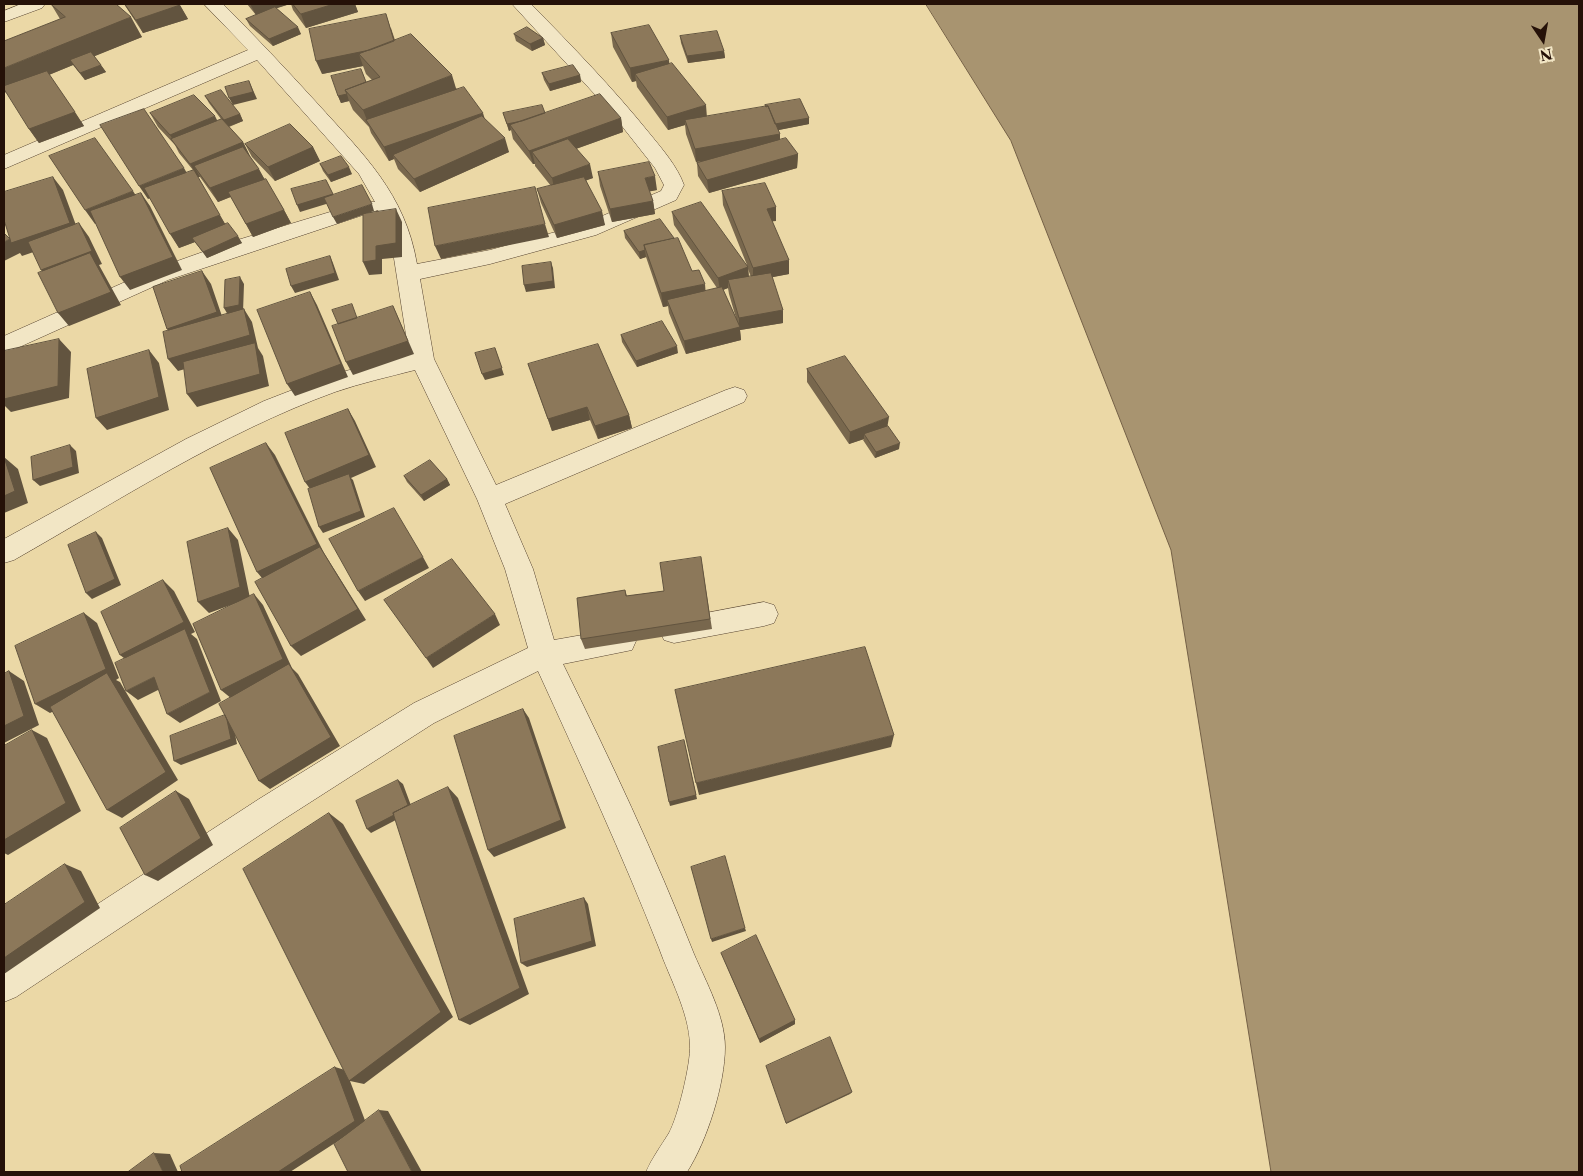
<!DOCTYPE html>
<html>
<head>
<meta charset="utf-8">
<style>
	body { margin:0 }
	#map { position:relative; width:1583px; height:1176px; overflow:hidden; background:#ebd8a6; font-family:"Libre Caslon Text",serif }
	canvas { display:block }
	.frame { position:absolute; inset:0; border:5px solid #251108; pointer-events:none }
	.north { position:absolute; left:1518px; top:15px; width:50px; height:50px; -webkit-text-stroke:4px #f2e6c5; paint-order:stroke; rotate:168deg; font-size:14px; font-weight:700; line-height:20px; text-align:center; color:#251108 }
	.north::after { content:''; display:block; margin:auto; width:18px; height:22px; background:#251108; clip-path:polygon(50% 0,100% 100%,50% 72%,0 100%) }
</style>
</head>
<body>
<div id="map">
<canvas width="1583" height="1176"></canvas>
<div class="frame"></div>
<div class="north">N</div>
</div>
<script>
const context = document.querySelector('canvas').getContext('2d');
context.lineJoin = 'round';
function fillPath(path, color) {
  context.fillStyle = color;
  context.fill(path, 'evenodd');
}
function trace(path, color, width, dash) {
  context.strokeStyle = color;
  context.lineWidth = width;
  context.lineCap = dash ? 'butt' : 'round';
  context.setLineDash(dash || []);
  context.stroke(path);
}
const water = new Path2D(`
	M926,4H1579V1172H1271L1171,550L1011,141Z`);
fillPath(water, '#a89470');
trace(water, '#746046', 1);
const street = new Path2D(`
	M21,4H45L42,8L4,22V11Z
	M204,4H223C255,36 286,69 317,103C363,154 405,193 417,264L490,250L581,225L661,191L664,185L655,168L610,111L512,4H531C572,46 613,88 650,134C663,150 677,166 684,185L676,200L596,235L490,264L420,279L434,359L496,485L726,390L735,387L744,390L747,396L744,402L505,504L533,569L554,640L622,628L632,632L636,641L632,650L563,664C610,759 655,855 694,954C706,982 725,1016 725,1047C725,1084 707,1141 687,1172H646C652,1158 661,1146 669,1133C678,1117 691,1063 690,1045C689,1012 670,979 659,948C622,854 580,763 538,671L434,723L281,821L16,997L4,1002V965L259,799L414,703L528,648L505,569L477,499L415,370C388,377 361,383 335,392C222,433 118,501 14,560L4,563V539L186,439L264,401L331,375L409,354L393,252L378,210L168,280L4,354V336L152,270L231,242L363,202H375L359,174L257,60L4,169V155L248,50Z
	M764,602L774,605L778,614L774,623L764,626L674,643L664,640L660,631L664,622L674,619Z`);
trace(street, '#564330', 1);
fillPath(street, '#f2e6c5');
fillPath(new Path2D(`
	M51,4H116L142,37L94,56L106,72L85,80L73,65L49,75L84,126L39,143L29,129L60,19Z
	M124,4H179L188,19L143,33Z
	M247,4H290L276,8L301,34L273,46L250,26L246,19L256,15Z
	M291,4H355L358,12L306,28L293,10Z
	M391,28L395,40L457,89L485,119L509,152L420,192L398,169L394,159L389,161L371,133L369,127L353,110L349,101L341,103L338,96L361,69L366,82L372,80L366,74L363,66L322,74Z
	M611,33L669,64L707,117L765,107V105L809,118V124L778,130L780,140L798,154L797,168L709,193L698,176L697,163L701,161L696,162L686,134L685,125L668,130L637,87L636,81L632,82L613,47Z
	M514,34L543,38L545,45L532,51L516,41Z
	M680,36L724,51L725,58L688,63L681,43Z
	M542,73L580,75L581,82L550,91L544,80Z
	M205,96L240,114L243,121L229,127L243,142L250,156L284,210L291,223L253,237L231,197L218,202L200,177H198L195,174L225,224L242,243L207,258L195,242L179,248L150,198L148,199L193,170L179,153L175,145L158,127L150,113L217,121L221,119L209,103Z
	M503,113H545L621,118L623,132L576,149L593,178L586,180L605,225L557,238L541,203L537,189L551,186L535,166V164H533L513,139L511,130L509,131Z
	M245,144L313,147L320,161L275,181L252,157Z
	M320,164L352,174L331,182L323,171Z
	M598,172L657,190L649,191L653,201L655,214L612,222L600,186Z
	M722,191L776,207V221H772L789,274L772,277L783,323L740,330L741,340L686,354L669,313L668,306L663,307L646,257L640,259L625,238L624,231L692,271L705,291L717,288L674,225L672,212L747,265L723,205ZM748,269L751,277H749ZM728,288L729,294L736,318L723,290Z
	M621,335L678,353L637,367L622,342Z
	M528,364L629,415L632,428L598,439L590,420L552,431Z
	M807,369L899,449L875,458L863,440L864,439L849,444L807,382Z
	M404,476L447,479L450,485L424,501L407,482Z
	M701,557L712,629L585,649L581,639L625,590L627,596L664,591Z
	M721,953L795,1024L760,1043Z`), '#78674d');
fillPath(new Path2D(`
	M250,4H290L256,15Z
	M334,4H355L358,12L306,28L301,14Z
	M180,5L188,19L143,33L136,20Z
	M386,14L400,58L359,54L363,66L322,74L316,61Z
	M131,17L142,37L73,65L70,60L73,65L4,93V68Z
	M298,27L301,34L273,46L269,39Z
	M543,38L545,45L532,51L530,44Z
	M724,51L725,58L688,63L687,56Z
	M669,60L670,73L635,74L636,81L632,82L630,68Z
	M101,65L106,72L85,80L80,73Z
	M452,75L458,95L369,125L363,110Z
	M580,75L581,82L550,91L549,84Z
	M249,81L257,99L233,105L229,98Z
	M347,94L349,101L341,103L338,96Z
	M706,105L707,118L685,120V125L668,130L667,117Z
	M75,112L84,126L39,143L29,129Z
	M483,113L487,126L393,155L394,159L389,161L384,147Z
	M240,114L243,121L227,127L223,120Z
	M546,115L510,125L511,130L509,131L507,124Z
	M215,116L222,130L179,149L170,135Z
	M621,118L623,132L539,162L532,152L535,164H533L529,151Z
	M809,118V124L774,131V124Z
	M780,134V148L696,162L695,149Z
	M505,138L509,152L420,192L414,179Z
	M243,142L250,156L201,176L194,166L200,177H198L190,164Z
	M313,147L320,161L275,181L268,167Z
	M798,154L797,168L709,193L707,180Z
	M590,164L593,178L555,192L552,178Z
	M349,167L352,174L331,182L328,175Z
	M184,168L192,182L148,199L139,186Z
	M259,169L266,182L218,202L210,188Z
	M655,176L657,190L647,192L645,178Z
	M53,177L63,190L80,236L22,256L20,253L4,261V242L10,239Z
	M326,180L336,201L300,212L297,205Z
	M133,191L142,205L95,224L85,210Z
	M141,193L150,206L182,270L130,290L120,277Z
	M653,201L655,214L612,222L610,209Z
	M372,204L374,211L337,224L333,217Z
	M776,207V221L767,222V209Z
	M396,209L402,222V257L382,259V274L369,275L363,262L376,246Z
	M284,210L291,223L253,237L246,224Z
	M602,211L605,225L557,238L554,225Z
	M220,215L228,229L192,238L195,242L179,248L170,234Z
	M79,223L89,237L102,264L99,265L121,305L69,326L58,313L52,284L41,270Z
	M545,224L549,237L441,259L435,246Z
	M238,236L242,243L207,258L203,252Z
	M645,250L646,257L640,259L639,252Z
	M330,256L333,263L339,280L295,293L291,286Z
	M789,260V274L753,281V268Z
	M551,262L553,268L555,288L526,292L524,285Z
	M748,267L749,280H728V288L720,291L718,278Z
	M202,271L211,284L225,325L176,342L167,329Z
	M240,277L244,284L243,312L228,315L224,308Z
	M705,284L706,297L667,300L668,306L663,307L661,293Z
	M310,292L317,305L348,377L295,396L287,384Z
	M393,306L414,354L353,375L346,362Z
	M244,309L252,322L258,348L263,356L269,386L197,407L187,394L256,349L178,371L168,359Z
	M783,310V323L740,330L741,340L686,354L684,341L739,327V318Z
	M59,339L71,352L69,398L11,412L4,405V399Z
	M677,346L678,353L637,367L636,361Z
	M495,348L504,375L485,380L482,374Z
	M149,350L159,363L169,410L107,430L96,418Z
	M587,407L590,420L552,431L548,419Z
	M348,409L355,421L376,467L351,478L353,480L365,517L323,533L319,527L313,493L305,482Z
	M629,415L632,428L598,439L595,426Z
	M889,417L887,429L864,434V439L849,444L850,432Z
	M266,443L275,455L324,553L366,620L301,656L291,646L266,583L257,572Z
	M900,443L899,449L875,458L876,452Z
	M70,445L76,451L79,473L40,486L33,480Z
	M4,457L18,469L28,503L4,513Z
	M447,479L450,485L424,501L421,495Z
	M228,528L238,540L250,598L209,613L198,602Z
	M96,532L102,538L121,585L92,599L86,593Z
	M423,557L429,568L365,601L358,591Z
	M163,580L174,591L195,632L191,634L197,639L221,701L180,723L167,714L210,692L133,665L120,655Z
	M254,594L263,605L292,668L298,674L340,746L270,789L259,781L232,699L221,690Z
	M84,613L97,623L119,678L116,680L120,682L178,780L122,818L107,810L112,682L50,713L35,704Z
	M495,614L500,625L433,668L426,658Z
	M9,671L24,681L39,725L4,743V726Z
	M154,677L166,686L138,700L126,691Z
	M523,709L529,718L566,828L494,857L488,850Z
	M226,714L232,719L237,744L181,765L174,761Z
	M32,730L47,738L81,811L8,855L4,853V840Z
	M894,735L891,747L699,795L696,783Z
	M684,740L697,799L670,806L669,802Z
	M398,780L403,784L413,811L371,833L367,829Z
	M448,787L458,798L529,994L470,1025L459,1020Z
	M176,791L189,799L213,845L158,881L145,875Z
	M329,813L343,824L453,1017L364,1084L350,1081L366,1123L290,1172H278L335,1067L345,1070Z
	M65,864L81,871L100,908L4,974V958Z
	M584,898L588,904L596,946L527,967L521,963Z
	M745,928L746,931L712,942L711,939Z
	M795,1020V1024L760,1043L759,1039Z
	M852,1092L850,1094L786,1124V1123Z
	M379,1110L388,1111L422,1172H412Z
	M154,1153L170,1154L178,1172H163Z
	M319,1171H331V1172H320Z`), '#62543f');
const building = new Path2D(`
	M51,4H116L131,17L4,68V41L65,17Z
	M125,4H179L180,5L136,20Z
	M293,4H334L301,14Z
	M275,7L298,27L269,39L246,19Z
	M386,14L394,41L370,50L316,61L309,29Z
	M649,25L669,60L630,68L611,33Z
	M527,27L543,38L530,44L514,34Z
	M717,31L724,51L687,56L680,36Z
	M411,34L452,75L363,110L345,90L380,77L359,54Z
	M91,52L101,65L80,73L70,60Z
	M672,63L706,105L667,117L635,74Z
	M573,65L580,75L549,84L542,73Z
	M361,69L366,82L345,90L347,94L338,96L331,76Z
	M47,71L75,112L29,129L4,89V86Z
	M249,81L253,92L229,98L225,87Z
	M464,87L483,113L384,147L366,120Z
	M221,90L240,114L224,120L205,96Z
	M600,94L621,118L529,151L510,125Z
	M194,95L215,116L170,135L150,113Z
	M800,99L809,118L775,124L768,106L766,107L765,105Z
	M542,105L545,113L522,121L507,124L503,113Z
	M768,106L780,134L695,149L685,120Z
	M144,109L184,168L139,186L100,125Z
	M482,116L505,138L414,179L393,155Z
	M222,119L243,142L190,164L171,139Z
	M290,124L313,147L268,167L245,144Z
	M95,138L133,191L85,210L49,156Z
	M786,138L798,154L707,180L697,163Z
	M568,139L590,164L552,178L532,152Z
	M243,147L259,169L210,188L194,166Z
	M341,156L349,167L328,175L320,164Z
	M649,162L655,176L645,178L653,201L610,209L598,172Z
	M194,170L220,215L170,234L144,188Z
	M53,177L70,223L11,243L10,239L4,242V233L10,239L4,220V192Z
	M584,177L602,211L554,225L537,189Z
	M266,179L284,210L246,224L228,192Z
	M326,180L333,194L297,205L291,189Z
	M765,183L776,207L767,209L789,260L753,268L722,191Z
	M362,185L372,204L333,217L324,198Z
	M535,187L545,224L435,246L428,208Z
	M141,193L173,257L120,277L90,211Z
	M701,202L748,267L718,278L672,212Z
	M396,209V243L376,246V260L363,262V214Z
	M660,219L674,238L644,245L645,250L639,252L624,231Z
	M79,223L92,251L41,270L28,242Z
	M228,223L238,236L203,252L192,238Z
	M678,238L692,271L699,270L705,284L661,293L644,245Z
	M90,253L111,292L58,313L38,273Z
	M330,256L335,273L291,286L286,269Z
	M551,262L553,281L524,285L522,266Z
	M202,271L217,312L167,329L153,287Z
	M771,273L783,310L739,318L728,280Z
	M240,277L239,305L224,308L225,280Z
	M722,287L740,327L684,341L667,300Z
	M310,292L341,364L287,384L257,310Z
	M352,304L357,318L338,324L332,310Z
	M393,306L408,341L346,362L332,326Z
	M244,309L250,335L168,359L163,332Z
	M662,321L677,346L636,361L621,335Z
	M59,339L58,386L4,399V351Z
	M255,343L260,374L187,394L183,362Z
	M598,344L629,415L595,426L587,407L548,419L528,364Z
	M495,348L502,368L482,374L475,353Z
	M149,350L159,397L96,418L87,369Z
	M845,356L889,417L850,432L807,369Z
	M348,409L369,455L305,482L285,433Z
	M888,426L900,443L876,452L864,434Z
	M266,443L317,544L257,572L210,468Z
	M70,445L73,467L33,480L31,457Z
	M4,457L15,491L4,496Z
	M430,460L447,479L421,495L404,476Z
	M349,474L361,511L319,527L308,489Z
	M394,508L423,557L358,591L329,539Z
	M228,528L240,587L198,602L187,542Z
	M96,532L115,579L86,593L68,545Z
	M320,547L358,609L291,646L255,582Z
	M701,557L710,619L581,639L577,598L625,590L626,596L664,591L660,563Z
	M452,559L495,614L426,658L384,600Z
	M163,580L184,622L120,655L101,612Z
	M254,594L283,659L221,690L193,624Z
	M84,613L106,669L35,704L15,646Z
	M185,629L210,692L167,714L154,677L126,691L115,663Z
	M865,647L894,735L696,783L675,690Z
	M289,664L331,737L259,781L219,704Z
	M9,671L24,716L4,726V674Z
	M107,673L166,772L107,810L50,707Z
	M523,709L561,820L488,850L454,736Z
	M225,715L227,720L231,739L174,761L170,736Z
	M32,730L66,803L4,840V746Z
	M684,740L696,795L669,802L658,747Z
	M398,780L408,805L393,813L394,815L367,829L356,801Z
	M448,787L520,988L459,1020L393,813Z
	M176,791L201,838L145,875L120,828Z
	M329,813L441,1012L349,1081L243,869Z
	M725,856L745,928L711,939L691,867Z
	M65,864L85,902L4,958V905Z
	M584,898L592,941L521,963L514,919Z
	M756,935L795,1020L759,1039L721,953Z
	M830,1037L852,1092L786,1123L766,1066Z
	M335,1067L355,1121L278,1172H182L180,1166Z
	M379,1110L412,1172H348L334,1144Z
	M154,1153L163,1172H128Z`);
fillPath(building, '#8c785a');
trace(building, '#62543f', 1);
</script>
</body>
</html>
